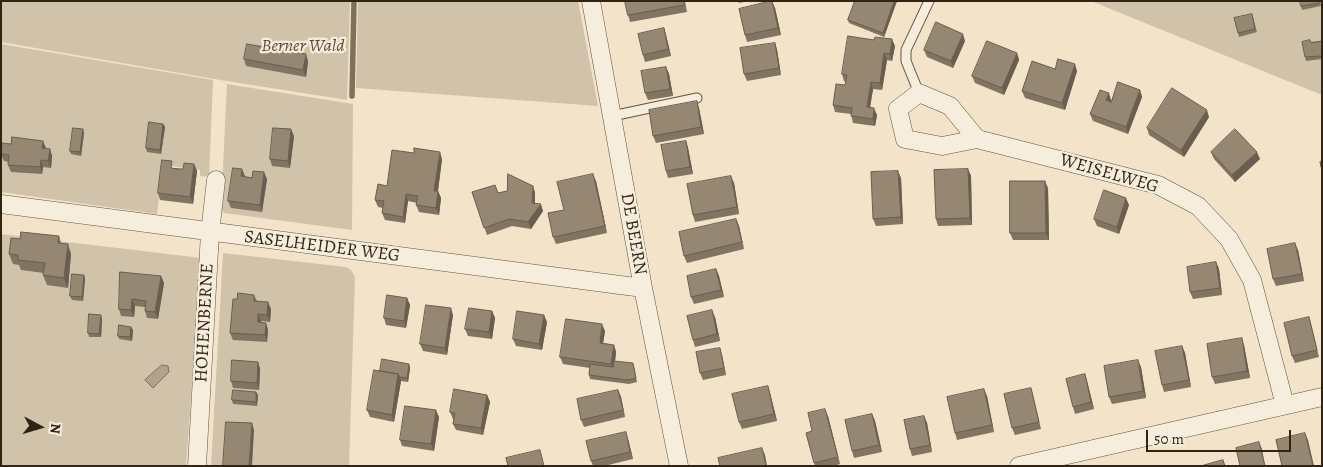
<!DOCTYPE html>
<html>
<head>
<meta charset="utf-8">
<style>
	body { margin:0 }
	#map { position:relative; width:1323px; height:467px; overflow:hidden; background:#f2e3c9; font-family:Alegreya,serif }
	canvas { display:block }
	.frame { position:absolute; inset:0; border:2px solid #322414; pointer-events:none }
	.north { position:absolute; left:15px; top:402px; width:50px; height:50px; -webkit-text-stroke:4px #f7eddc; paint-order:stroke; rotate:96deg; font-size:14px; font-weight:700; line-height:20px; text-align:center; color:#322414 }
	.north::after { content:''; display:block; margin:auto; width:18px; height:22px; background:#322414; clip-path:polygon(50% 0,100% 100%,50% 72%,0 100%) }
	.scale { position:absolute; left:1146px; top:430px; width:145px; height:22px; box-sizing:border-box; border:2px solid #322414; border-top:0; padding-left:6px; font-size:15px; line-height:18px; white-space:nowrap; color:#322414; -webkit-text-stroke:4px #f7eddc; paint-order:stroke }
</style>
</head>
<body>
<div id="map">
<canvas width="1323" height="467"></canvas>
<div class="frame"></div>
<div class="north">N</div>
<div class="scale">50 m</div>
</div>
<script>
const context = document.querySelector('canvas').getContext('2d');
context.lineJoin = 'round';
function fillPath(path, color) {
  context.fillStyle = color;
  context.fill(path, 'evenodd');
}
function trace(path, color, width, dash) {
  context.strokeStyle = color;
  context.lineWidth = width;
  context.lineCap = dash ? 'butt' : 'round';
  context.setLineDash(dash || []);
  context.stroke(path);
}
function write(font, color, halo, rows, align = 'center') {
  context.font = font + ' Alegreya,serif';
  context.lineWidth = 4.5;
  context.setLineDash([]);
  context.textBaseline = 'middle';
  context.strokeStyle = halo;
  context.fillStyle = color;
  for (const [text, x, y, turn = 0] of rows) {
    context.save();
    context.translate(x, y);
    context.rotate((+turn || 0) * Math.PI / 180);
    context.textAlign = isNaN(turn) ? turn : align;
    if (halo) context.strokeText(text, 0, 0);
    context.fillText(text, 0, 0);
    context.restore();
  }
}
fillPath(new Path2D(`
	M1,1H350L347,100L220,80L1,42Z
	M358,1H578L598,106L356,88Z
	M1091,1H1322V95Z
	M1,44L213,80L209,177L200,176V170L163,165L157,214L1,192Z
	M227,84L353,104L352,230L224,213L221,209Z
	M1,234L201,258L186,466H1Z
	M223,253L346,267L351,270L355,277L349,466H211Z`), '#d1c3aa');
const water = new Path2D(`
	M162,365L168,366L169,372L153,388L145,380Z`);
fillPath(water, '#b1a28b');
trace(water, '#7e705b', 1);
trace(new Path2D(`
	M352,96L354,1`), '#7e705b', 5.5);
const service = new Path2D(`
	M919,93L906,61V50L929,1
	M612,116L697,98`);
const minor = new Path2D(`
	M591,1L643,288L679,466
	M977,139L950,106L919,93L898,109L905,139L942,146L977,139L1158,185L1198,206L1229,239L1252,280L1285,405
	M1,204L643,288
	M197,466L210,233L216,180
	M1019,466L1322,397`);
trace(service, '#625441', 11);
trace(minor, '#625441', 19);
trace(service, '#f7eddc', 9);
trace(minor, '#f7eddc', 18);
fillPath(new Path2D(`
	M625,1H685L687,12L630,22L628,15Z
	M738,1H749L739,3Z
	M855,1H897L884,37L849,23L848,20Z
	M1320,1L1321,6L1302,10L1301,6Z
	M775,8L781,35L747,42L745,35Z
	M1253,17L1257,32L1239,37L1238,33Z
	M664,28L666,35L671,56L645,62L643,55Z
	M965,41L953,68L927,57L924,50Z
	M1322,41V59L1306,61L1305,57L1311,42Z
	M775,43L777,50L781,75L747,81L744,74Z
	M895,46L892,61L887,60L882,90L873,89L870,107L877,115L875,126L853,123L851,114L835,112L833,105L845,85L846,82L844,81L842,74Z
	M1017,53L1019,60L1004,95L975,83L972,76Z
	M244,59L308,61L306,77L246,66Z
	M666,67L669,74L673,96L648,100L645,93Z
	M1055,69L1077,71L1065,110L1025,98L1022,91Z
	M1140,90L1142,97L1128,134L1093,121L1090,114L1111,100Z
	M699,108L704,134L656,143L653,136Z
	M1209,117L1184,157L1149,135L1147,128Z
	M163,124L165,127L161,154L147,152L146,148Z
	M84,133L81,156L71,154L70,151Z
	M294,136L290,168L272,166L270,159Z
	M686,141L688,148L693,174L668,178L666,171Z
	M45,149H50L52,156L51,168L43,167L42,174L11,172L8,165L9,162L4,161L1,155V153Z
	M1211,152L1260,159L1235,182L1214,159Z
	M442,159L438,191L441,198L439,215L419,212L416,205L417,203L408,201L405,223L385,220L382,213L383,208L378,207L375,200L387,186Z
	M194,164L197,171L193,204L160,200L158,193L174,168L183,169Z
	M968,169L971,176L972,225L938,226L936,219Z
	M245,176V177L267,179L262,212L231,208L228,201Z
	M901,178L903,224L876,226L873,219Z
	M596,181L607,233L556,244L553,237Z
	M734,183L739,214L695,222L693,215Z
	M533,186L535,193V203L543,211L531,229L512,226L487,235L472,192L498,193Z
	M1048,188L1049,240H1013L1010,233Z
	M1129,205L1119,234L1097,226L1094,219Z
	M736,219L739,226L744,249L687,263L684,256Z
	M59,236L61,243L71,254L68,288L47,285L43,275L44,273L21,270L19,265L13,264L9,254L20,239Z
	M1298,250L1304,281L1276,286L1273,279Z
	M1216,262L1219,269L1222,295L1193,299L1190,292Z
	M716,269L719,276L724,297L694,304L691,297Z
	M84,275L85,279L83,301L72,300L70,296Z
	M161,276L164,283L158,319L147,318L145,311V307L135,306L134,317L121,316L119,309Z
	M254,295L257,301L271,309L270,322L261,321V323H266L268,330L267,342L233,340L230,333L237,299Z
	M407,298L410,305L406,328L386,325L384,318Z
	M492,311L495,318L492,339L468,336L465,329Z
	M453,315L447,355L423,351L420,344Z
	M715,317L720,341L695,347L693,340Z
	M1309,317L1311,324L1319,357L1295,363L1292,356Z
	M102,319L101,337H89L88,333Z
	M547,322L542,350L516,346L513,339Z
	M131,327L133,330L132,341L119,339L118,336Z
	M605,331L603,343L614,345L616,352L615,361L634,367L637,382L629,384L590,379L589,375L590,368L563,364L560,357Z
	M1244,345L1250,378L1215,384L1212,377Z
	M1182,346L1185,353L1191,387L1164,392L1162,385Z
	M722,355L726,375L703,380L700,373Z
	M258,362L260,369L259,390L233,388L231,381Z
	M409,364L410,368L408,382L401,381L394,422L370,417L367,410L380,371Z
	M1141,367L1146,398L1112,404L1109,397Z
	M1085,374L1087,381L1094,409L1075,414L1073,407Z
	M1031,388L1033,395L1041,429L1015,435L1012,428Z
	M618,390L621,397L625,417L584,427L581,420Z
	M770,393L777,421L742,429L739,422Z
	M258,395L257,406L233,404L232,400Z
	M487,395L490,402L483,435L456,430L453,424L454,419H453L450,412Z
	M987,396L994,432L957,440L955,433Z
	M872,414L875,421L882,452L854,458L852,451Z
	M828,416L840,464L834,466H815L806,433L812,431Z
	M924,416L927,423L932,452L912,456L910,449Z
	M439,417L434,451L402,446L400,440Z
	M628,439L633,459L604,466H593L591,461Z`), '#817462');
fillPath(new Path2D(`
	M772,1L775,8L781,35L778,28Z
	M894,1H897L884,37L883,33Z
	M664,28L666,35L671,56L668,49Z
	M963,34L965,41L953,68L951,61Z
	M892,39L895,46L892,61L890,54Z
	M775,43L777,50L781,75L779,68Z
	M884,53L887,60L882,90L880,83Z
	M1017,53L1019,60L1004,95L1002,88Z
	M306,54L308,61L306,77L303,70Z
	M1075,64L1077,71L1065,110L1062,103Z
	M666,67L669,74L673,96L670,89Z
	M871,82L873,89L869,114L867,107Z
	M1140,90L1142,97L1128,134L1126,127Z
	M1109,93L1111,100L1109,107L1106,100Z
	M697,101L699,108L704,134L701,127Z
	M874,108L877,115L875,126L873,119Z
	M1207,110L1209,117L1184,157L1181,150Z
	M163,124L165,127L161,154L160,150Z
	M83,129L84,133L81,156L80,152Z
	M291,129L294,136L290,168L288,161Z
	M43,141L46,148L45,155L42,148Z
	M686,141L688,148L693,174L690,167Z
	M50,149L52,156L51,168L48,161Z
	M440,152L442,159L437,198L434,191Z
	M1257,152L1260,159L1235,182L1232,175Z
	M41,160L43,167L42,174L40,167Z
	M194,164L197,171L193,204L190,197Z
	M242,169L245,176L244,183L241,176Z
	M968,169L971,176L972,225L970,218Z
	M898,171L901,178L903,224L901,217Z
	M264,172L267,179L262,212L260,205Z
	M593,174L596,181L607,233L605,226Z
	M731,176L734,183L739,214L737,207Z
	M1045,181L1048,188L1049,240L1046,233Z
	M533,186L535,193L534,210L532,203Z
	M438,191L441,198L439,215L436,208Z
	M406,194L408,201L405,223L403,217Z
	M1126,198L1129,205L1119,234L1117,227Z
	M541,204L543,211L531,229L528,222Z
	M736,219L739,226L744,249L742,242Z
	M1295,243L1298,250L1304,281L1302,274Z
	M68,244L71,254L68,288L64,278Z
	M1216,262L1219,269L1222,295L1220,288Z
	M716,269L719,276L724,297L721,290Z
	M84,275L85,279L83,301L82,297Z
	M161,276L164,283L158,319L155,312Z
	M407,298L410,305L406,328L404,321Z
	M132,299L135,306L134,317L131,310Z
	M268,302L271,309L270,322L267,315Z
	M451,308L453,315L447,355L445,348Z
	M712,310L715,317L720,341L717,334Z
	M492,311L495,318L492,339L489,332Z
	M258,314L261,321L260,329L258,322Z
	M101,315L102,319L101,337L99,334Z
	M544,315L547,322L542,350L539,344Z
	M266,323L268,330L267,342L265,335Z
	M602,324L605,331L602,350L600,343Z
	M131,327L133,330L132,341L130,337Z
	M1242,338L1244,345L1250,378L1247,371Z
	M614,345L616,352L614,371L611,364Z
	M1182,346L1185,353L1191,387L1189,380Z
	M720,348L722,355L726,375L724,368Z
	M1138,360L1141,367L1146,398L1143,391Z
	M258,362L260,369L259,390L257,383Z
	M409,364L410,368L408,382L407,378Z
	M398,374L401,381L394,422L392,415Z
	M1085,374L1087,381L1094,409L1091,402Z
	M768,386L770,393L777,421L774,414Z
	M984,389L987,396L994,432L992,425Z
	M618,390L621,397L625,417L623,410Z
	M256,392L258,395L257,406L256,402Z
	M487,395L490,402L483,435L481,428Z
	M825,409L828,416L840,464L838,457Z
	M436,410L439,417L434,451L431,444Z
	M872,414L875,421L882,452L879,445Z
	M924,416L927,423L932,452L930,445Z
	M252,423L254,430L252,466H249Z
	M626,432L628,439L633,459L630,452Z
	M1305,433L1308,440L1314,466H1313Z
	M1259,442L1262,449L1265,466Z
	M762,448L765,455L767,466H766Z`), '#695e50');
const building = new Path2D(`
	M625,1H684V5L628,15Z
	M772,1L778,28L745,35L739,9Z
	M855,1H894L883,33L848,20Z
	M1300,1H1320V3L1301,6Z
	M1252,14L1255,29L1238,33L1234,18Z
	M936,22L963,34L951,61L924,50Z
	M664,28L668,49L643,55L638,34Z
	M848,36L874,40L875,37L892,39L890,54L884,53L880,83L871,82L867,107L874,108L873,119L851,116L852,108L833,105L836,84L845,85L847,75L842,74Z
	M1310,40L1311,43L1322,41V56L1305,57L1302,42Z
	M987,41L1017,53L1002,88L972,76Z
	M775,43L779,68L744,74L740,48Z
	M247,44L306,54L303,70L244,59Z
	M1058,59L1075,64L1062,103L1022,91L1032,61L1055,69Z
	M666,67L670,89L645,93L641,71Z
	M1118,82L1140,90L1126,127L1090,114L1100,90L1109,93L1106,100L1111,102Z
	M1172,88L1207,110L1181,150L1147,128Z
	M697,101L701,127L653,136L649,110Z
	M149,122L163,124L160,150L146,148Z
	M73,128L83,129L80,152L70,151Z
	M273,128L291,129L288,161L270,159Z
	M1235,129L1257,152L1232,175L1211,152Z
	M12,137L43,141L42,148L50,149L48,161L41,160L40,167L8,165L9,155L1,154L2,143L11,144Z
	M686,141L690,167L666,171L661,145Z
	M414,148L440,152L434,191H438L436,208L416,205L418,196L406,194L403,217L382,213L384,201L375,200L378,184L387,186L392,150L414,153Z
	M162,160L172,161L171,168L178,169H183L184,163L194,164L190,197L158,193Z
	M1322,161V171L1320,162Z
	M233,168L242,169L241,176L247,177L252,178L253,171L264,172L260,205L228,201Z
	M968,169L970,218L936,219L934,170Z
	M898,171L901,217L873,219L871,172Z
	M508,174L533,186L532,203L541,204L528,222L509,219L484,228L472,192L495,185L498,193L507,191Z
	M593,174L605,226L553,237L548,213L564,210L557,182Z
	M731,176L737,207L693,215L687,184Z
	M1010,181H1045L1046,233H1010Z
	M1104,190L1126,198L1117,227L1094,219Z
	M736,219L742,242L684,256L679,232Z
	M21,232L59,236L58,243L68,244L64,278L43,275L45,263L18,260V255L9,254L11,238L20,239Z
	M1295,243L1302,274L1273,279L1267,249Z
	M1216,262L1220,288L1190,292L1187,267Z
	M716,269L721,290L691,297L687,276Z
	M120,272L161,276L155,312L145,311L146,301L132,299L131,310L119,309Z
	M72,274L84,275L82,297L70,296Z
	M238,293L254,295V301L268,302L267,315L258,314V322L266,323L265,335L230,333L233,299H237Z
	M387,295L407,298L404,321L384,318Z
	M426,305L451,308L445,348L420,344Z
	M469,308L492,311L489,332L465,329Z
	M712,310L717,334L693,340L687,316Z
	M517,311L544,315L539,344L513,339Z
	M89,314L101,315L99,334L88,333Z
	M1309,317L1317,350L1292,356L1284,323Z
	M566,319L602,324L600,343L614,345L611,364L560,357Z
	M119,325L131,327L130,337L118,336Z
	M1242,338L1247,371L1212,377L1207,344Z
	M1182,346L1189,380L1162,385L1155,351Z
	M720,348L724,368L700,373L696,352Z
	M382,359L409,364L407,378L400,377L398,374L380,371Z
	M232,360L258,362L257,383L231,381Z
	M1138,360L1143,391L1109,397L1104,366Z
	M614,361L633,363L636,378L628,380L589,375L590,364L613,367Z
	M374,370L398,374L392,415L367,410Z
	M1085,374L1091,402L1073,407L1066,379Z
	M768,386L774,414L739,422L732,394Z
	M1031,388L1039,422L1012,428L1004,394Z
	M454,389L487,395L481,428L453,424L455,413L450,412Z
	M984,389L992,425L955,433L947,397Z
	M233,390L256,392V402L232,400Z
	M618,390L623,410L581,420L577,399Z
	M405,406L436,410L431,444L400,440Z
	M825,409L838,457L814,463L806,433L812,431L808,413Z
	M872,414L879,445L852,451L845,420Z
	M924,416L930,445L910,449L904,420Z
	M226,422L252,423L249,466H223Z
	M626,432L630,452L591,461L586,441Z
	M1305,433L1313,466H1282L1276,440Z
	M1259,442L1265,466H1240L1236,448Z
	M762,448L766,466H720L718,458Z
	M540,450L544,466H508L506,458Z
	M1223,460L1225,466H1201Z`);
fillPath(building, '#968772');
trace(building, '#695e50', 1);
write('italic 18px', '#5a4c3a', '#f7eddc', [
	["Berner Wald",303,47]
]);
write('18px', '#322414', '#f7eddc', [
	["WEISELWEG",1109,174,16],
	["DE BEERN",633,234,80],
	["SASELHEIDER WEG",322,247,7],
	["HOHENBERNE",205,323,-87]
]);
</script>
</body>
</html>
